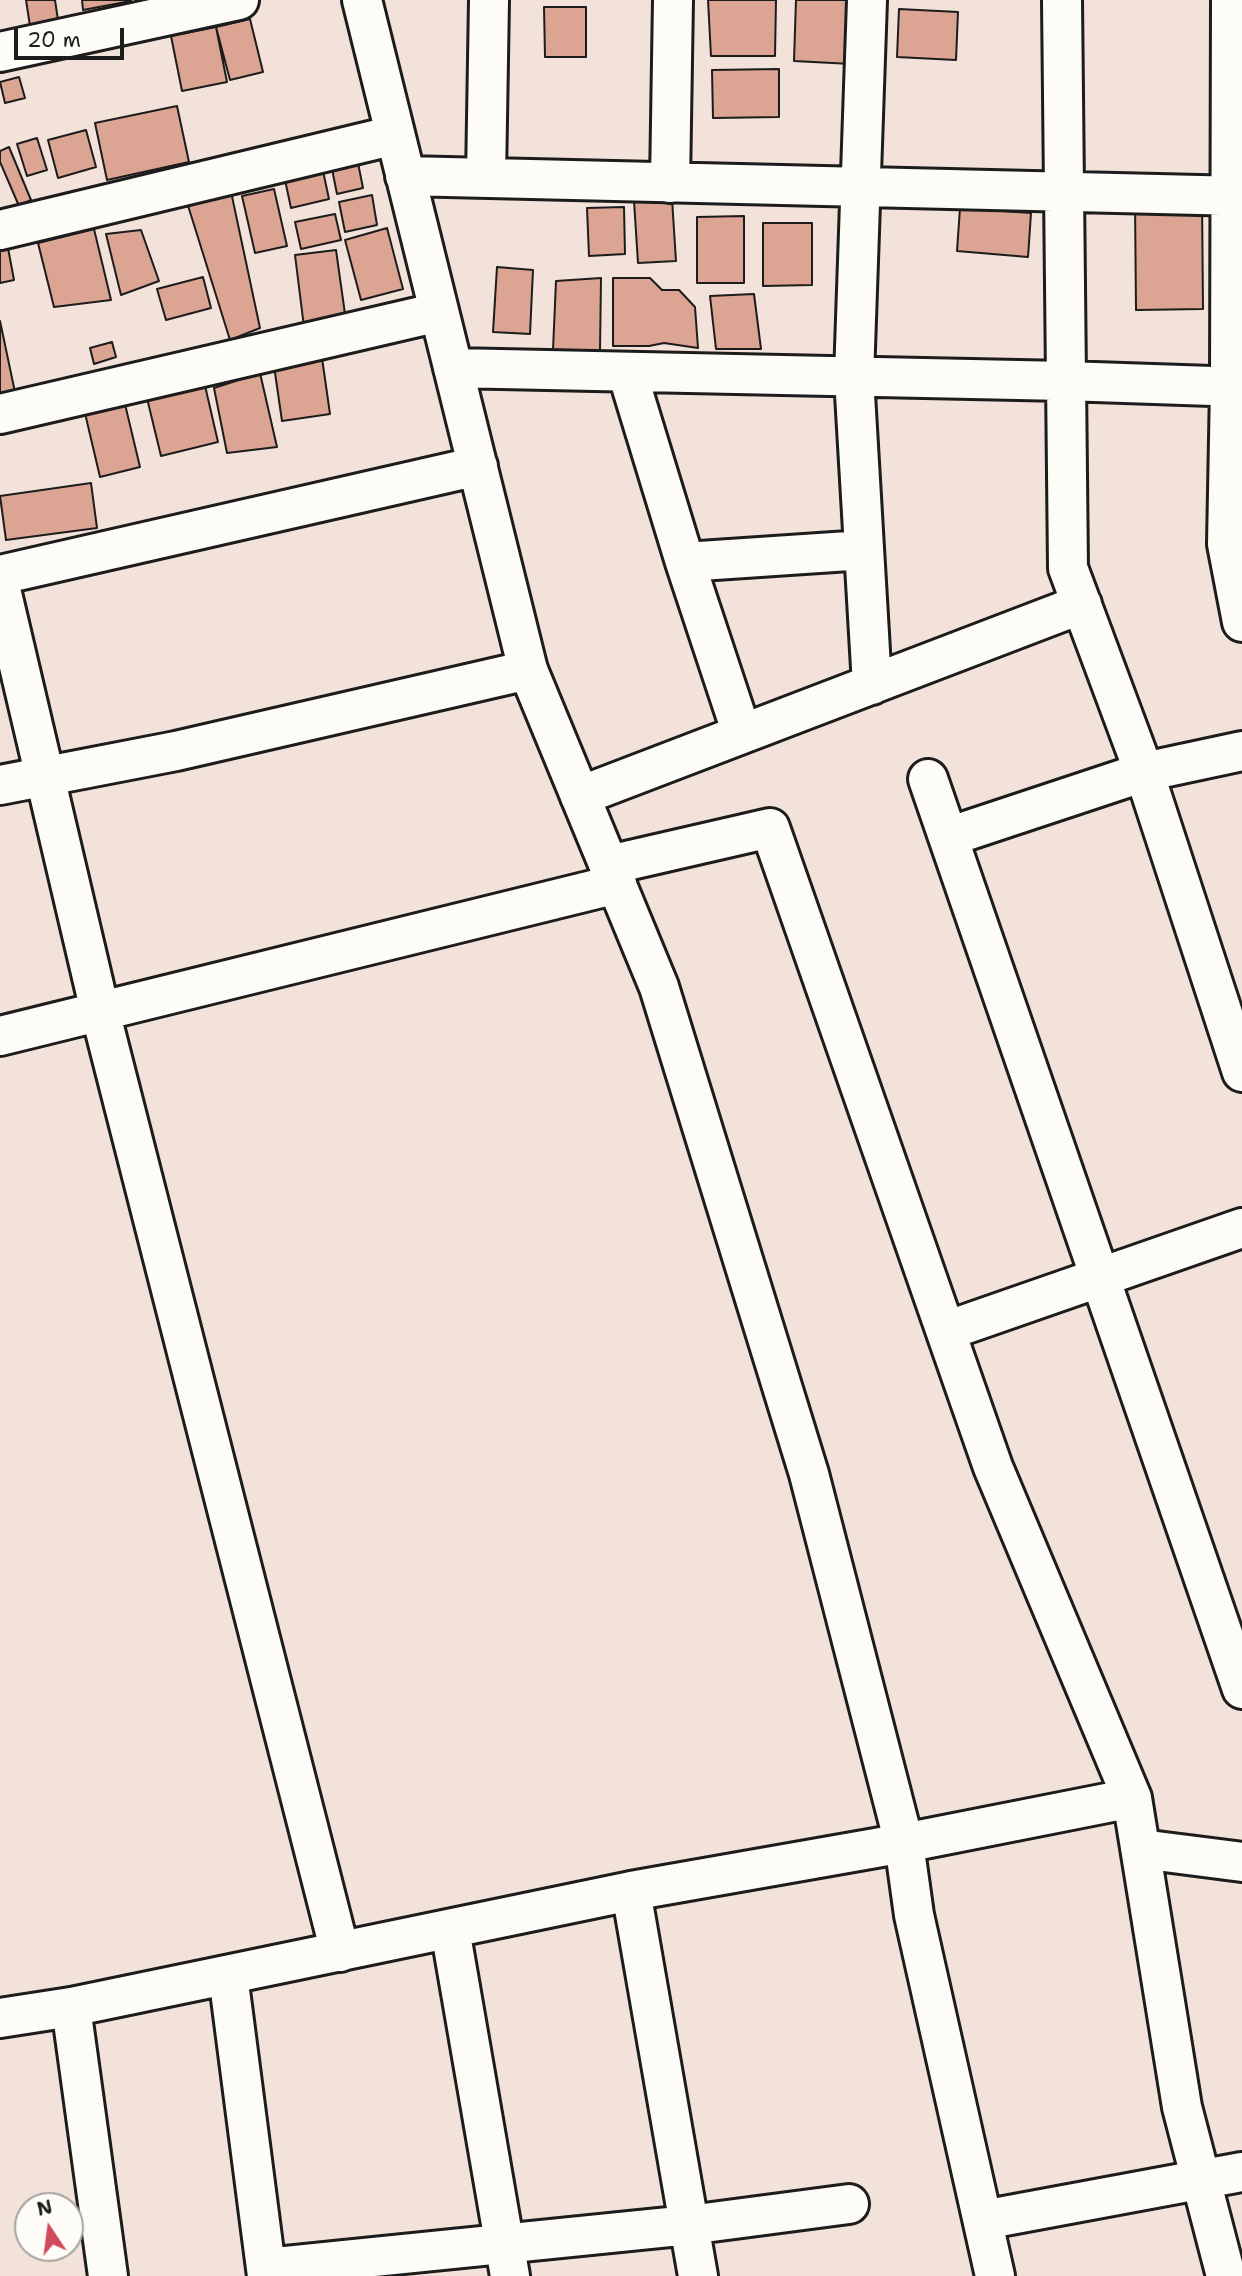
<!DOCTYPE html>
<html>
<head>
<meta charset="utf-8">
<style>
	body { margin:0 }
	#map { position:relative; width:1242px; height:2276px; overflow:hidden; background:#f3e2d9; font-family:"Shantell Sans",sans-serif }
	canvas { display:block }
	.north { position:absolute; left:14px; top:2192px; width:70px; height:70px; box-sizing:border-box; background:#fdfcf7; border:2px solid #a3a29f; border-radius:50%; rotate:347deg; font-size:19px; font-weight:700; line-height:28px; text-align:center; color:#1c1c1c }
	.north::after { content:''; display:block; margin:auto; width:24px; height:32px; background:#d1495b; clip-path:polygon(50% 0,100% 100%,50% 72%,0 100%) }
	.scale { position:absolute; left:14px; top:28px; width:110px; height:32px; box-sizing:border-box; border:4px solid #1c1c1c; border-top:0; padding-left:9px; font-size:21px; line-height:24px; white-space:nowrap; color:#1c1c1c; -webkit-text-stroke:5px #fdfcf7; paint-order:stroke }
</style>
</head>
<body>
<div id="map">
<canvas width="1242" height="2276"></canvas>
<div class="north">N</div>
<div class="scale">20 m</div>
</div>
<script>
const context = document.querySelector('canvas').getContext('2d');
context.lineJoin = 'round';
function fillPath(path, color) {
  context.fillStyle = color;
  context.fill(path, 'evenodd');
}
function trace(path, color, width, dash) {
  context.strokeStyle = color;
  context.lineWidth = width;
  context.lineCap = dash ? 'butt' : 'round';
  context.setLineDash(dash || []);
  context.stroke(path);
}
const building = new Path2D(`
	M26,0H55L58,20L30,26Z
	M82,0H131V1L83,10Z
	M708,0H776L775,56H711Z
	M796,0H853L851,64L794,61Z
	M544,7H586V57H545Z
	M899,9L958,12L956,60L897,57Z
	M250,19L263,72L230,80L216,27Z
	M216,27L227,82L182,91L171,36Z
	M779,69V117L713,118L712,70Z
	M19,77L25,98L5,103L0,82Z
	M177,106L189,162L107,180L95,123Z
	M86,130L96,167L58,178L48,140Z
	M37,138L47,170L27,176L17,144Z
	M9,147L31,200L19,206L0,162V151Z
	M358,163L363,188L337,194L332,169Z
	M323,171L329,199L291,208L285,180Z
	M230,187L260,328L230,340L185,196Z
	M274,189L287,246L255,253L242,196Z
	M372,195L377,225L345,232L339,202Z
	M672,199L676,261L638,263L634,201Z
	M1202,200L1203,309L1136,310L1135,201Z
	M624,207L625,254L589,256L587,208Z
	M960,208L1031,213L1028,257L957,251Z
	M335,214L341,240L301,249L295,222Z
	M744,216V283H697V217Z
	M763,223H812V285L763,286Z
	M387,228L403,289L361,300L345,240Z
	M94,229L111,300L54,307L38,243Z
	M141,230L159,281L121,295L106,234Z
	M8,248L14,280L0,283V250Z
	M336,250L346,321L304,327L295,255Z
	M497,267L533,270L530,334L493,332Z
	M203,277L211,308L166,320L157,289Z
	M601,278L600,352L553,350L556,281Z
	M613,278H650L662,290H679L695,307L698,348L664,343L649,346H613Z
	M754,294L761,349H716L710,296Z
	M0,321L16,397L0,399Z
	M112,342L116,357L94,364L90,348Z
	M320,344L330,414L282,421L272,352Z
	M260,373L277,447L227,453L214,388Z
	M203,377L218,442L161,456L145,390Z
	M124,400L140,467L100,477L84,409Z
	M91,483L97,528L6,540L0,496Z`);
fillPath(building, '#dca593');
trace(building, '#1c1c1c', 2);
const minor = new Path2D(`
	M362,0L528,670
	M867,0L854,377L872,685
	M1062,0L1068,568L1144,772L1242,1072
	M1231,0L1230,387L1227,544L1242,622
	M0,52L239,0
	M405,176L1242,196
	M486,178L489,0
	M670,183L673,0
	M0,230L395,135
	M453,368L1065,381L1242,387
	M627,372L685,562L742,734
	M0,414L439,312
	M685,562L864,550
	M0,575L478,466
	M0,585L100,1011L340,1952
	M928,779L1242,1689
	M580,796L1082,604
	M948,837L1144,772L1242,751
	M609,865L770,828L993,1467L1132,1798L1182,2107L1226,2276
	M0,1036L617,884
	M946,1331L1242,1228
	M1141,1849L1242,1862
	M631,1891L698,2276
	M450,1929L510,2276
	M228,1975L267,2276
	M71,2007L108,2276
	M0,2018L71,2007L631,1891L904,1843L1132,1798
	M983,2220L1242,2172
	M266,2268L689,2225L849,2204`);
const tertiary = new Path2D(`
	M0,785L176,751L528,670L659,987L809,1474L904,1843L914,1915L995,2276`);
trace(minor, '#1c1c1c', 44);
trace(tertiary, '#1c1c1c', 44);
trace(minor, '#fdfcf7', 38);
trace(tertiary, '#fdfcf7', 38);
</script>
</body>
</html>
